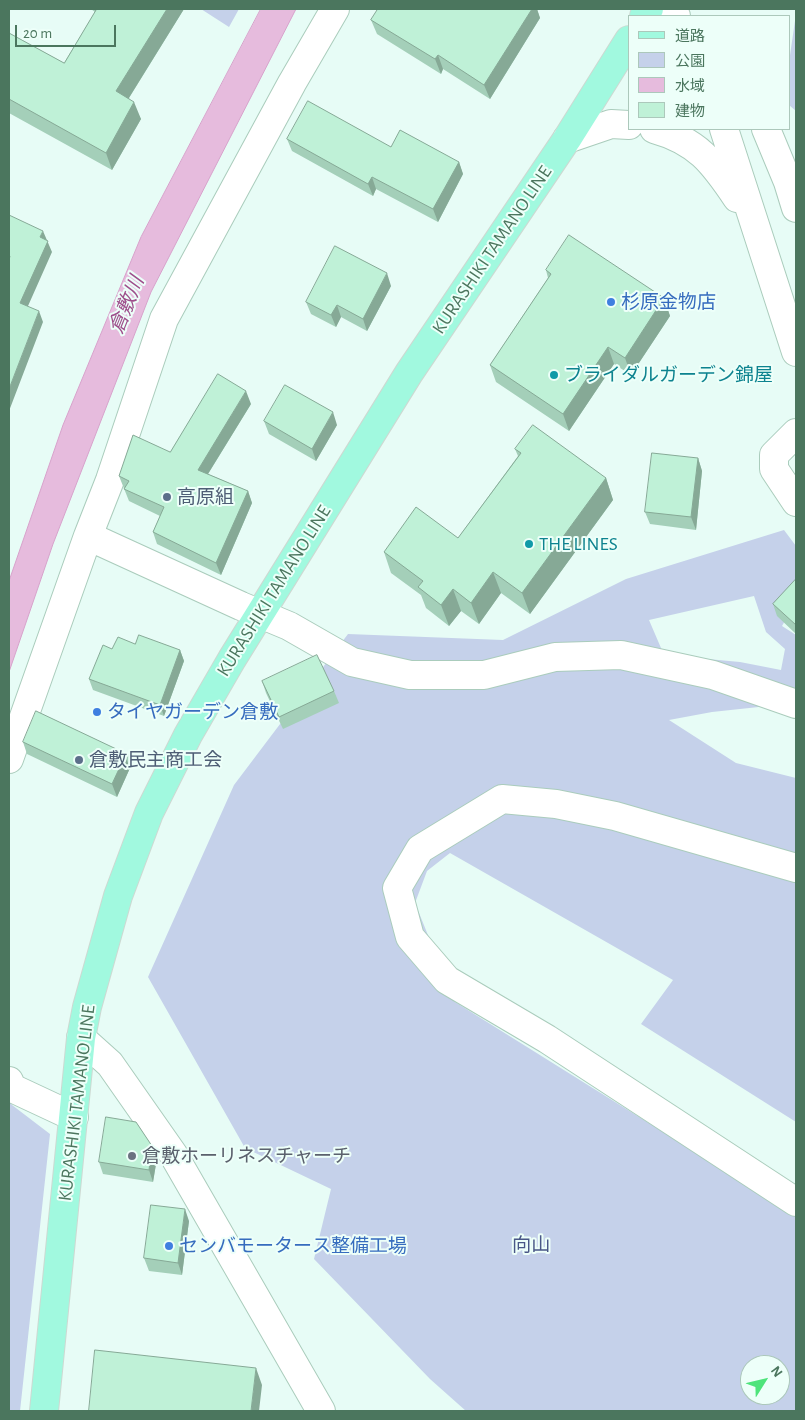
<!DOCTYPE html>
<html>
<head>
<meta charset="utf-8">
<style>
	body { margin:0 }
	#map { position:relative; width:805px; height:1420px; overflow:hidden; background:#e7fcf6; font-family:"Alegreya Sans","Noto Sans JP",sans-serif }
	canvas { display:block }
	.frame { position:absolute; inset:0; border:10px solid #4b765e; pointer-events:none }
	.legend { position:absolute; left:628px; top:15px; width:162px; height:115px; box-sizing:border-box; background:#edfff9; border:1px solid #acc8bb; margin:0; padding:6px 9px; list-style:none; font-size:15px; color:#4b765e }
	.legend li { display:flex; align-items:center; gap:10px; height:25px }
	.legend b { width:25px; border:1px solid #acc8bb }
	.north { position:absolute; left:740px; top:1355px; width:50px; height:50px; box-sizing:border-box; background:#edfff9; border:1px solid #acc8bb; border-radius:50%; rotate:54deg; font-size:14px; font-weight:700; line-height:20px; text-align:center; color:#4b765e }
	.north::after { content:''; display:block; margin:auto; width:18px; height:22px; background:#4ee47b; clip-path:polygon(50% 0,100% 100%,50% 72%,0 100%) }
	.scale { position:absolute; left:15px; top:25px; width:101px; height:22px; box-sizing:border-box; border:2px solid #4b765e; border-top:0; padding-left:6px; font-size:15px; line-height:18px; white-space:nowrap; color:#4b765e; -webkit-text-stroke:4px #edfff9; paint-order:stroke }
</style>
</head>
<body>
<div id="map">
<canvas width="805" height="1420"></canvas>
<div class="frame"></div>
<ul class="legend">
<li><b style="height:6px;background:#a1f9df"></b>道路</li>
<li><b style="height:14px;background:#c5d1ea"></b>公園</li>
<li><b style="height:14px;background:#e6bbdd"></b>水域</li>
<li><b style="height:14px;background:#bff1d7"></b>建物</li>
</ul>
<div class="north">N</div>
<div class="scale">20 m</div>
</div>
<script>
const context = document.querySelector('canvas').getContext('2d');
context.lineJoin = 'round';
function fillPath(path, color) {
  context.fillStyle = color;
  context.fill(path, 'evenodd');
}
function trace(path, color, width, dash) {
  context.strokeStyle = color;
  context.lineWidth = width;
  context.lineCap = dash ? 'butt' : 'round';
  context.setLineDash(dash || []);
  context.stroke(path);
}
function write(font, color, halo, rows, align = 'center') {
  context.font = font + ' "Alegreya Sans","Noto Sans JP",sans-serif';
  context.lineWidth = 4;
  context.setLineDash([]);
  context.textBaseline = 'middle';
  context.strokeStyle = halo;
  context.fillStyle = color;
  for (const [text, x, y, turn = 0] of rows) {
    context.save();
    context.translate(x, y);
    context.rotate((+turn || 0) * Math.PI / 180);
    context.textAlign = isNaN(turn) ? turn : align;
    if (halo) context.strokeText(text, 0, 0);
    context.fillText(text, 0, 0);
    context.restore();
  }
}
fillPath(new Path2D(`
	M201,9H239L229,27Z
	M796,14V111L789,105V62Z
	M784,530L796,546V602L782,626L796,635V703L712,712L669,720L736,763L796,778V1122L641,1024L673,980L450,853L427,871L415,903L455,1002L796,1215V1411H466L430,1379L314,1259L331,1189L245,1148L148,977L234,785L348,634L503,640L626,579ZM754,596L766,632L785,649L781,670L740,662L664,655L649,620ZM750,1365H780V1395H750Z
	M9,1100L12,1105L50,1134L20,1411H9Z`), '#c5d1ea');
const water = new Path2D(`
	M261,9H296L151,292L53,544L9,672V581L63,425L141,237Z`);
fillPath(water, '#e6bbdd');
trace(water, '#d7a2cb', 1);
const minor = new Path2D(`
	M672,9L676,16
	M654,129C697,141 713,162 737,198
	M724,129L796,352
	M766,129L788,182L796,208
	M567,139L611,124L629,125
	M796,433L774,455V469L796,502
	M88,536L241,606L289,626L352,662L410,675H484L555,657L621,655L713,675L796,704
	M9,759L88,536L110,480L164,319L292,83L335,9
	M796,868L615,816L556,804L502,799L420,849L397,888L410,937L447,980L547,1039L796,1202
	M81,1038L110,1064L173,1154L321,1411
	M9,1081L12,1088L74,1117`);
const major = new Path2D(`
	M644,16L649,9
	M44,1411L81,1038L87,1007L118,896L149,813L188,735L232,659L409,373L567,139L629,40`);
trace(minor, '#aaccbc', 30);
trace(major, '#cdd9d2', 30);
trace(minor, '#fff', 28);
trace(major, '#a1f9df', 28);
fillPath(new Path2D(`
	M91,9H184L129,98L141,119L112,170L9,113V33L64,63L95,12Z
	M378,9H537L540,18L490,99L443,69L441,74L377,34L371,20Z
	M287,139L391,147L459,162L463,174L438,222L376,189L373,196L292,151Z
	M546,270L664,298L670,316L631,375L614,364L569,431L496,382L490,365L548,278Z
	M391,286L367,331L341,317L336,327L311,314L306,302Z
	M251,404L208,474L248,491L252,503L221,575L157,544L153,532L160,516L129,501L119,476L170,452Z
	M264,421L337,425L316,461L269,434Z
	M515,449L606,478L613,500L530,614L501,593L479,624L461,611L449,626L426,608L421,595L391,573L384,552L458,538L518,456Z
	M698,458L702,471L696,530L650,524L645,512Z
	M796,579V634L777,616L773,604Z
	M135,644L180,650L184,661L164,716L93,690L89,679L112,649Z
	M262,681L334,691L339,703L283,729L266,693Z
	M23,742L131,756L136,768H130L117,797L27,754Z
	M157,1158L153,1182L103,1174L99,1162Z
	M189,1221L182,1275L149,1271L144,1258Z`), '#a4cfb9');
fillPath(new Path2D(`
	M167,9H184L122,109L116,91Z
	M532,9H537L540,18L490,99L484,85Z
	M438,55L443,69L441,74L435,59Z
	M134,102L141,119L112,170L106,153Z
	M459,162L463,174L438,222L433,209Z
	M372,177L376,189L373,196L368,184Z
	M43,231L52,252L24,315L20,303L40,237Z
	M387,273L391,286L367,331L363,319Z
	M664,298L670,316L631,375L625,358Z
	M337,305L341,317L336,327L331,315Z
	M39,311L43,322L9,411V389Z
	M608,347L614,364L569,431L563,414Z
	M246,391L251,404L203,482L198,470Z
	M333,412L337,425L316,461L312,449Z
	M698,458L702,471L696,530L691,517Z
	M606,478L613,500L530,614L522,593Z
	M248,491L252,503L221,575L216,563Z
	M493,572L501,593L479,624L471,603Z
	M453,589L461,611L449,626L441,605Z
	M180,650L184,661L164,716L160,705Z
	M125,756L130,768L117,797L112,784Z
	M152,1146L157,1158L153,1182L149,1170Z
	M185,1209L189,1221L182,1275L178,1263Z
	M256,1368L262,1385L259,1411H251Z`), '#86a996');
const building = new Path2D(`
	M97,9H167L116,91L134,102L106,153L9,99V33L64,63Z
	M378,9H532L484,85L438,55L435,59L371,20Z
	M308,101L391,147L400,130L459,162L433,209L372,177L368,184L287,139Z
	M9,215L43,231L40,237L48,241L20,303L39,311L9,389V260L10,256L9,255Z
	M569,235L664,298L625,358L608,347L563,414L490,365L551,274L546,270Z
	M335,246L387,273L363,319L337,305L331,315L306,302Z
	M218,374L246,391L198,470L248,491L216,563L153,532L164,507L124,489L129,481L119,476L133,435L170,452Z
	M285,385L333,412L312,449L264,421Z
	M533,425L606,478L522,593L493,572L471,603L453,589L441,605L418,587L423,581L384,552L416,507L458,538L521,453L515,449Z
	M652,453L698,458L691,517L645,512Z
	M796,579V625L773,604Z
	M139,635L180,650L160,705L89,679L103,645L112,649L118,637L135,644Z
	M317,655L334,691L279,717L262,681Z
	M36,711L131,756H125L112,784L23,742Z
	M106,1117L136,1122L152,1146L149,1170L99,1162Z
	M151,1205L185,1209L178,1263L144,1258Z
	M95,1350L256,1368L251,1411H89Z`);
fillPath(building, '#bff1d7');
trace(building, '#86a996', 1);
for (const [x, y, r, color] of [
	[611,302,5,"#3f7fe0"],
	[554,375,5,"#0f9aa8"],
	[167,497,5,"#5c6f8a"],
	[529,544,5,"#0f9aa8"],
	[97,712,5,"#3f7fe0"],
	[79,760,5,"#5c6f8a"],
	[132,1156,5,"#6b7280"],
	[169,1246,5,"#3f7fe0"]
]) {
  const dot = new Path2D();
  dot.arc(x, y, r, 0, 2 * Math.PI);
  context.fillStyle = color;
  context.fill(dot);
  trace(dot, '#edfff9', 2);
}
write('19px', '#4b765e', '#edfff9', [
	["KURASHIKI TAMANO LINE",492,250,-56],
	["KURASHIKI TAMANO LINE",274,591,-58],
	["KURASHIKI TAMANO LINE",77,1103,-83]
]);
write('19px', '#366cbe', '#edfff9', [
	["杉原金物店",621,302],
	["タイヤガーデン倉敷",107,712],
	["センバモータース整備工場",179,1246]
], 'left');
write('19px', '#0d838f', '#edfff9', [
	["ブライダルガーデン錦屋",564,375],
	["THE LINES",539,544]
], 'left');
write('19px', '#4e5e75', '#edfff9', [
	["高原組",177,497],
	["倉敷民主商工会",89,760]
], 'left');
write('19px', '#5b616d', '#edfff9', [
	["倉敷ホーリネスチャーチ",142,1156]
], 'left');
write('19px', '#495787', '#edfff9', [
	["向山",531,1245]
]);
write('italic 20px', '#9e4e8b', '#edfff9', [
	["倉敷川",127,305,-68]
]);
</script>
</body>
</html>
